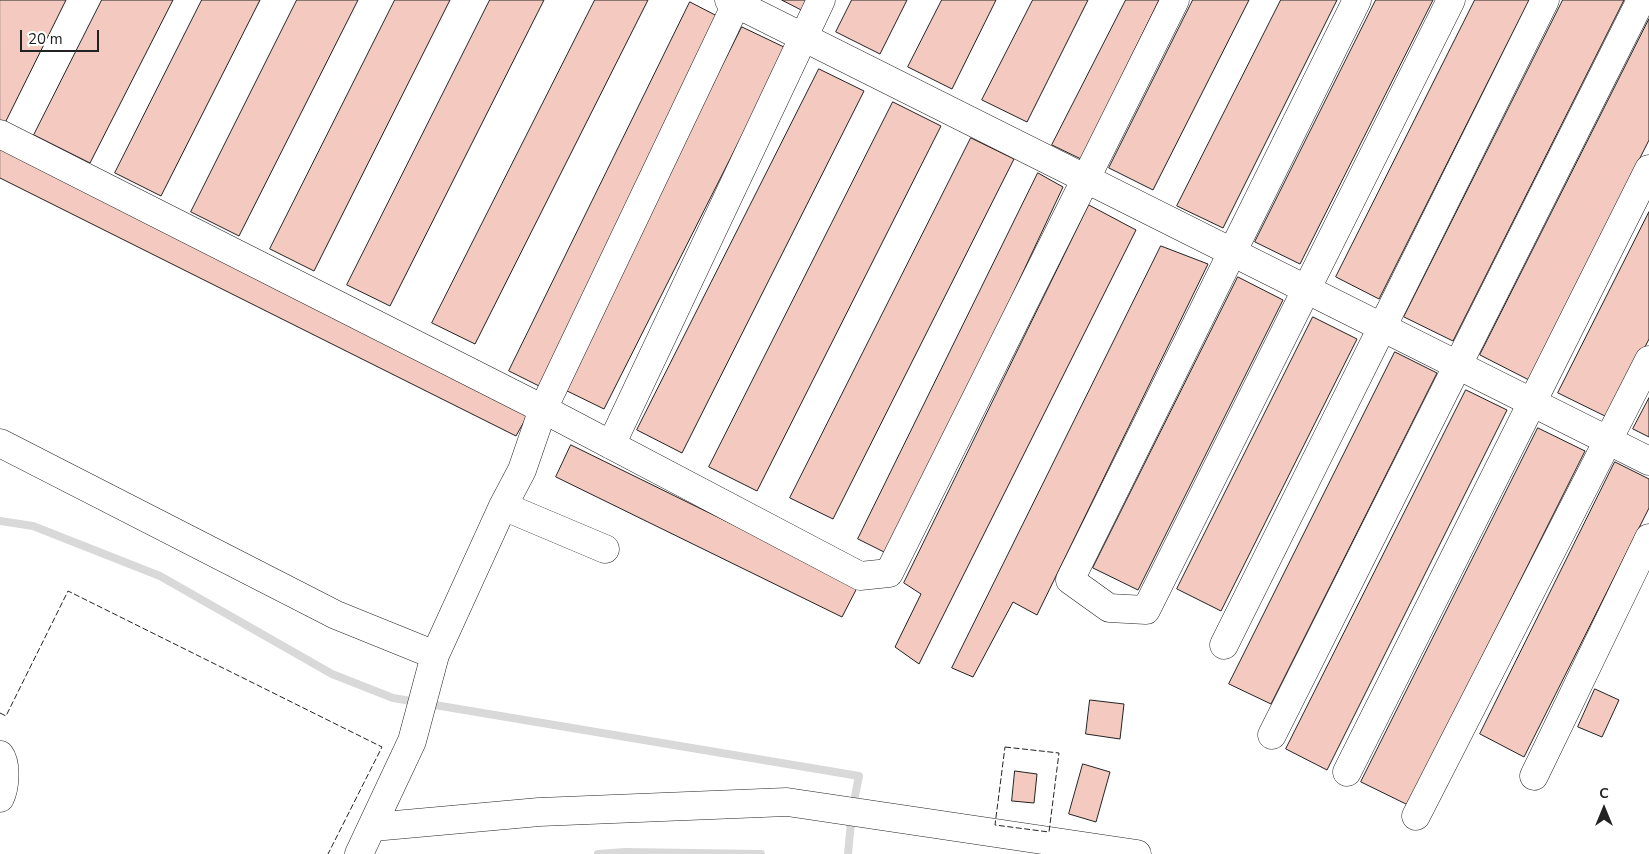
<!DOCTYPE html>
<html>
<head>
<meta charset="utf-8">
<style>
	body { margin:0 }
	#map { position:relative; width:1649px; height:854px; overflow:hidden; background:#fff; font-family:"Nunito Sans",sans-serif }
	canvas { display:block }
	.north { position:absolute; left:1579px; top:784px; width:50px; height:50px; -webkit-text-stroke:4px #fff; paint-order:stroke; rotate:0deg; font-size:14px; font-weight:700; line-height:20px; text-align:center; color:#222 }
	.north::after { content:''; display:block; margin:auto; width:18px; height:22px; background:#222; clip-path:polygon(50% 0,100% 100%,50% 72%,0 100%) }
	.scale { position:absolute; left:20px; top:30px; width:79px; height:22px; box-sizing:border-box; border:2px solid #222; border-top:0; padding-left:6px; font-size:15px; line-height:18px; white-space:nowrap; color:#222; -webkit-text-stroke:4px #fff; paint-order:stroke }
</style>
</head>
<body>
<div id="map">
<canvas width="1649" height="854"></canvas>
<div class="north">С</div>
<div class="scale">20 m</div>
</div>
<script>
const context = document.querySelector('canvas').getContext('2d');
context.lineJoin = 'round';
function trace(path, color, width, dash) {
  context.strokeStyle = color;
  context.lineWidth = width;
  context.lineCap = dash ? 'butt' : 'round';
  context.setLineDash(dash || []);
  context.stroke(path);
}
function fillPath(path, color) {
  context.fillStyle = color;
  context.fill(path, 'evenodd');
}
trace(new Path2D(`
	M0,521L33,526L160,576L332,674L393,698L859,776L852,811L848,854
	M598,854L625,852L761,854`), '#d9d9d9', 8);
const building = new Path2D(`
	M0,0H66L5,123L0,121Z
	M102,0H173L90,163L34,135Z
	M202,0H260L161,196L115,173Z
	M297,0H358L239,236L191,212Z
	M395,0H450L314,271L270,249Z
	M490,0H544L390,306L347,285Z
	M595,0H648L475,344L432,323Z
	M782,0H810L804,11Z
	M852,0H907L880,54L836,32Z
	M942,0H996L952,89L908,67Z
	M1033,0H1088L1027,122L982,100Z
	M1126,0H1159L1081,159L1052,145Z
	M1193,0H1249L1153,190L1109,168Z
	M1281,0H1337L1223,228L1177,206Z
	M1376,0H1433L1300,264L1255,242Z
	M1475,0H1529L1379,299L1336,277Z
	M1563,0H1624L1453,341L1404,317Z
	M690,2L719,17L545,389L509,371Z
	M1649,19V140L1529,380L1480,355Z
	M742,27L786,48L604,409L561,388Z
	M819,69L864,91L682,453L637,430Z
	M893,102L941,126L757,491L709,467Z
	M971,138L1014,159L833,519L790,498Z
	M0,148L530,411L516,436L0,178Z
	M1038,173L1063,187L890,555L858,539Z
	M1089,205L1136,230L919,664L895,647L921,594L904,583Z
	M1649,212V339L1609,418L1558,393Z
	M1161,246L1208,264L1037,615L1013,602L973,677L952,668Z
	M1238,277L1283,300L1138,590L1093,568Z
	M1313,317L1357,339L1221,611L1177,589Z
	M1395,352L1437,373L1271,704L1229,684Z
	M1466,390L1507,410L1327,770L1286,749Z
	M1649,398V437L1633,429Z
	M1538,428L1585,451L1408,805L1361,782Z
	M571,445L858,586L842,617L556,477Z
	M1615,462L1649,479V508L1524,757L1480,734Z
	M1595,689L1619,700L1602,737L1578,727Z
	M1090,700L1124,704L1120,739L1086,734Z
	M1083,764L1110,772L1096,822L1069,814Z
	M1015,771L1037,774L1034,803L1012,801Z`);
fillPath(building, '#f3c9c0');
trace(building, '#222', 1);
const minor = new Path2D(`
	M729,0L1649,461
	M1357,0L1070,580L1109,608L1146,610L1451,0
	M0,134L543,409L860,576L889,573L1175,0
	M0,443L336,615L435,655L412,741L359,854
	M611,445L821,0
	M503,506L605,549
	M1224,645L1545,0
	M435,655L503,506L522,470L543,409L738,0
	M1272,735L1641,0
	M0,755C7,764 5,788 0,798
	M1347,772L1649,169
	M1534,776L1649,538
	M1416,816L1649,360
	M373,827L539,812L787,802L1137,854`);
trace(minor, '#222', 29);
trace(minor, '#fff', 28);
trace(new Path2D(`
	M0,713L6,716L68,591L382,747L328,854
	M1005,747L1059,753L1049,832L995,825Z`), '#222', 1, [6, 2.5]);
</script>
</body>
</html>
